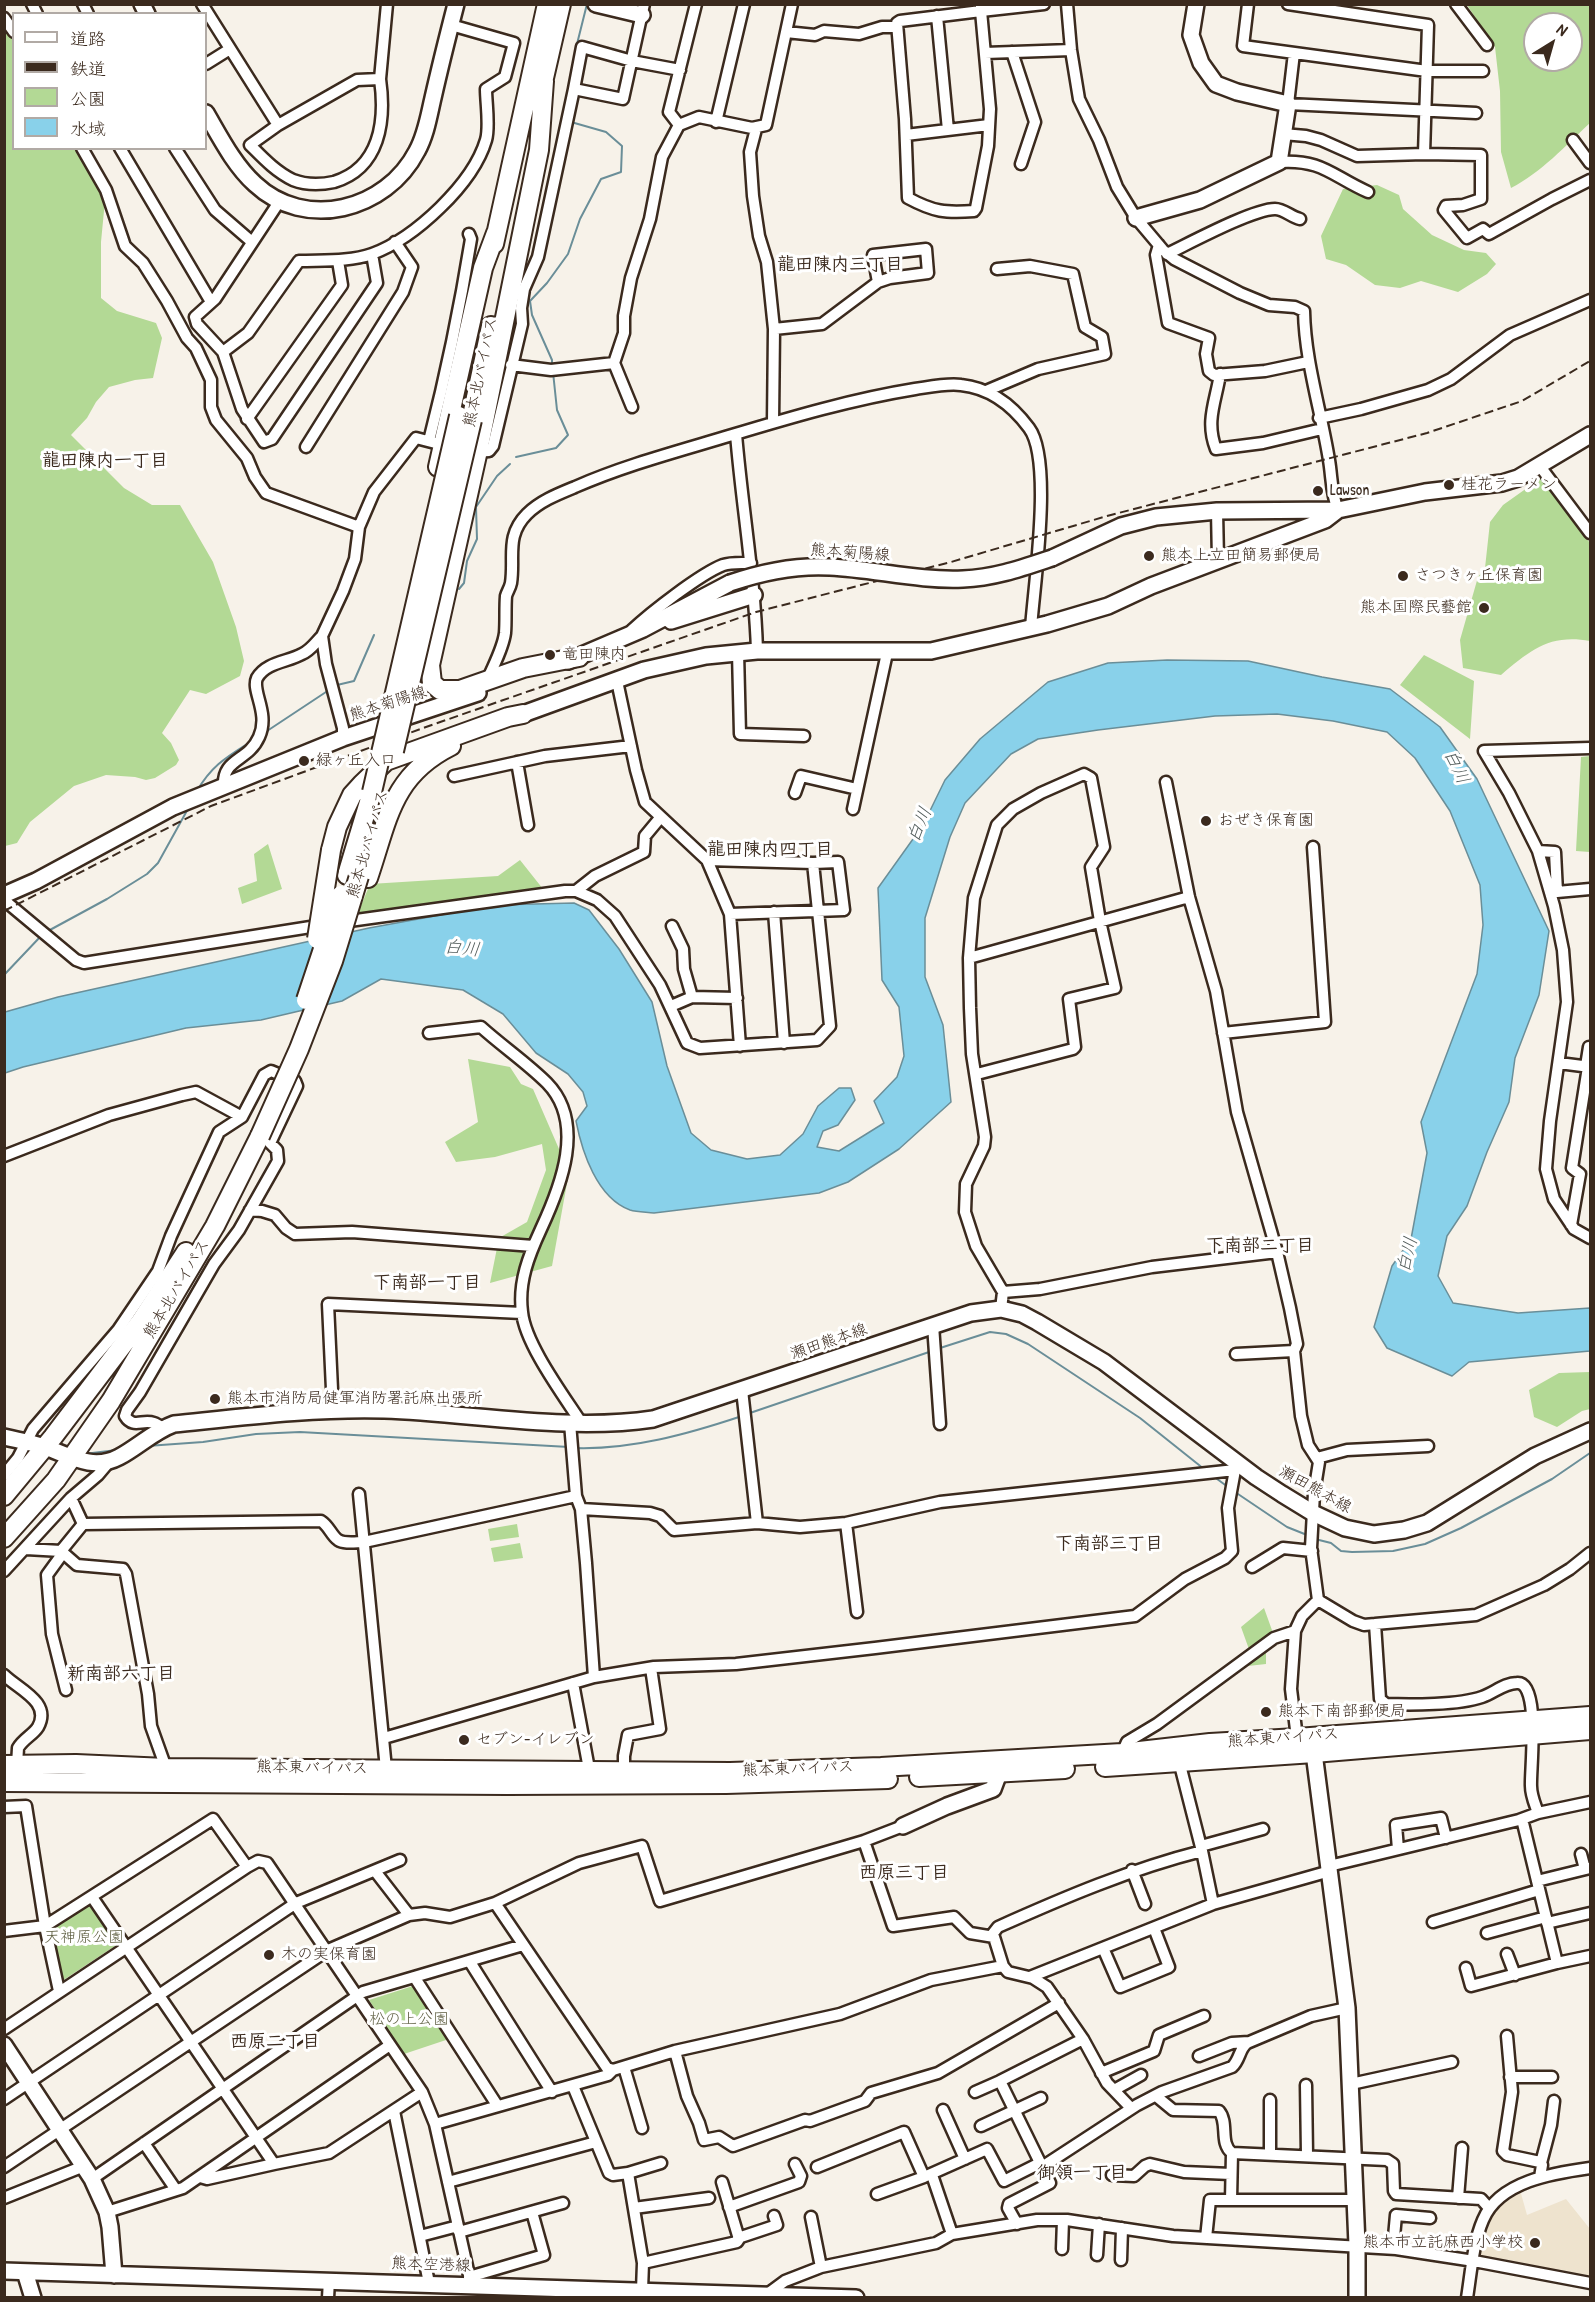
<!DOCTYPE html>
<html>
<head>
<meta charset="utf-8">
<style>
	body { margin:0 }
	#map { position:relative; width:1595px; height:2302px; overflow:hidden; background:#f7f2e9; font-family:"Patrick Hand","Klee One",sans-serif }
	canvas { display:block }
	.frame { position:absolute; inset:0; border:6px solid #3b2a1e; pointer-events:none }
	.legend { position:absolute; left:12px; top:12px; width:195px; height:138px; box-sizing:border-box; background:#fff; border:2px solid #b1aaa5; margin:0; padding:8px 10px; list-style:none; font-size:18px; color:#3b2a1e }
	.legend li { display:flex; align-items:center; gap:12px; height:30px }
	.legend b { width:30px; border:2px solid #b1aaa5 }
	.north { position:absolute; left:1523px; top:12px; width:60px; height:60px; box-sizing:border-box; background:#fff; border:2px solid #b1aaa5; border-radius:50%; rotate:37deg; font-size:16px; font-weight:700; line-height:24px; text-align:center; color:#3b2a1e }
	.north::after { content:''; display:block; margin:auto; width:21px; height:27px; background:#3b2a1e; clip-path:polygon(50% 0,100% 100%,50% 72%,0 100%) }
</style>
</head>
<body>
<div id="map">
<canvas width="1595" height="2302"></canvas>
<div class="frame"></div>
<ul class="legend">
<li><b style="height:8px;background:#fff"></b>道路</li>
<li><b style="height:8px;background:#3b2a1e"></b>鉄道</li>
<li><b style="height:16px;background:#b3d995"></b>公園</li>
<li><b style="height:16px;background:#89d1ea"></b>水域</li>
</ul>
<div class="north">N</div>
</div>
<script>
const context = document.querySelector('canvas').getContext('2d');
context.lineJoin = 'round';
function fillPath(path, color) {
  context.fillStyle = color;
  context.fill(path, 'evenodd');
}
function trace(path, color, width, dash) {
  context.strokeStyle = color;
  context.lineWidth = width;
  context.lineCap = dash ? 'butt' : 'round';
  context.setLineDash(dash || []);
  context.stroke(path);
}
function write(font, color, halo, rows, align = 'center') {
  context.font = font + ' "Patrick Hand","Klee One",sans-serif';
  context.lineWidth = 6;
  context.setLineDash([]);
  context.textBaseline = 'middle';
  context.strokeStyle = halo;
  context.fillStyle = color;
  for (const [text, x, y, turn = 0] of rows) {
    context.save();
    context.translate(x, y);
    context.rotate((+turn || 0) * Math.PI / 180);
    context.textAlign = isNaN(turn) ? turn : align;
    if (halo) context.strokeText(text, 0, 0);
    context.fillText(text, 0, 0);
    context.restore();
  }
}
fillPath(new Path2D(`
	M1520,2190L1527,2215L1566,2199L1590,2229V2280L1477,2257L1482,2228L1495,2207Z`), '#eee3ce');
fillPath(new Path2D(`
	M1467,5H1590V123C1565,146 1542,172 1511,188L1501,152L1500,91L1495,47ZM1535,24H1571V60H1535Z
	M4,18L13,32L14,148L82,149L106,190L101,242V298L117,311L156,323L162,338L153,378L135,380L109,387L96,402L87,418L71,435L124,488L152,505H180L213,562L236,627L244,661L240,676L206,694L190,690L162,733L171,743L179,760L176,765L155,778L146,780L135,777L106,775L74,786L30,822L17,843L5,846Z
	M1377,185L1399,195L1403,209L1432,235L1464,250L1486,253L1496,264L1487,274L1458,292L1421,281L1400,288L1375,285L1346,265L1326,259L1321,236L1343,189Z
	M1541,478L1590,543V641C1549,634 1531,650 1501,675L1463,668L1460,640L1478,577L1485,568L1490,522L1503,505Z
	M1424,655L1474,681L1470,739L1400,685Z
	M1590,756V852L1576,851L1581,757Z
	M268,844L282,889L242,904L238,888L257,881L254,854Z
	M520,860L543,889L357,915L370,884L498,876Z
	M468,1059L510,1067L521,1084L533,1089L569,1172L552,1266L490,1283L499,1238L527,1222L546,1170L542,1144L495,1157L456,1162L445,1142L478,1122Z
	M1590,1372V1409L1582,1411L1557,1427L1534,1417L1529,1390L1559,1373Z
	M517,1524L519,1537L490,1541L488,1529Z
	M520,1543L523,1558L494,1562L491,1548Z
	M1264,1608L1273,1633L1250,1652L1241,1627Z
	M1266,1649V1664L1248,1666L1247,1663Z
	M90,1903L118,1944L62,1981L60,1979L51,1928Z
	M413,1986L449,2039L404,2054L369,2000Z`), '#b3d995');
const water = new Path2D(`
	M1167,660L1248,661L1322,677L1390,689L1440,727L1477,779L1549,931L1539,995L1515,1058L1509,1102L1487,1152L1467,1206L1447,1236L1438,1276L1453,1303L1518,1313L1590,1308V1351L1469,1362L1452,1376L1387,1348L1374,1327L1392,1266L1411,1239L1427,1153L1421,1122L1477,974L1483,925L1480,885L1450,811L1415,758L1387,732L1333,721L1277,714L1215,716L1098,730L1038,739L1011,754L965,803L950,837L925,918V977L943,1025L951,1102L899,1149L848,1182L819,1193L654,1213C646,1212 637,1212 630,1210C597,1198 582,1152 576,1121L587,1106L583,1092L568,1074L536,1053L503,1014L463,990L381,979L342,1001L261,1020L186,1028L23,1067L5,1073V1012L58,997L369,928L495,905L574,903L589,910L619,949L652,1002L667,1066L691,1133L711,1150L747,1159L780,1155L803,1134L818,1106L839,1088H851L855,1100L838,1125L823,1131L817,1147L839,1151L884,1123L874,1101L897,1077L904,1056L899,1007L882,980L878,888L923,825L945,780L980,739L1048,682L1108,663Z`);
fillPath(water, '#89d1ea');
trace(water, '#6a8e98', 1.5);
trace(new Path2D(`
	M576,48L587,4
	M552,366V360L532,315L530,301L547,283L568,254L580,219L601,179L621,172L622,146L606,132L571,122
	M516,457L556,448L568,435L557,410L553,372
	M459,589L464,583L467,561L477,539L476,507L497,476L510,464
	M337,685L354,681L374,635
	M264,733L329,690
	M197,791C212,765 227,757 252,741
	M48,931L107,899L147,874L158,863L189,807
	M4,975L41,936
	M937,1349L990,1332L1006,1334L1028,1344L1140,1418L1204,1469
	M747,1414L932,1351
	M147,1446L203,1442L256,1434L300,1432L569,1447
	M574,1448C631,1450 688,1434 742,1416
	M84,1454L117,1450
	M1213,1476L1228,1487
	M1235,1492L1287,1527L1307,1535
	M1315,1539L1331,1543L1341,1551L1352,1552L1393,1551L1425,1544L1461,1528L1552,1479L1590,1453`), '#6a8e98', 2);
const street = new Path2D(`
	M32,4L37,14
	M83,4L88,14
	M202,4L278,125
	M644,4L623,99L574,89L582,47L632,61L680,70
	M1067,4L1071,50L1079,99L1099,140L1117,187L1136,218L1163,250L1174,259L1240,293L1269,305L1295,307L1304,311C1305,362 1321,410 1329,460C1332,477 1331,494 1338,510
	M1248,4L1243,46L1427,71H1483
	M1288,4L1428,25L1424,154L1481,155V199L1463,205L1446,206L1444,210L1467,238L1483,229L1489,234L1552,199L1590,180
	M1456,4L1487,45
	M981,6V11L1044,4
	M981,11L990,109L988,146L976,208L974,211C945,213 934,212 908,198L905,119L897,23L900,21Z
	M937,16L948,130
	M4,18L14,32
	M786,32L815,35L824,31L859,34L882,27H897
	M1012,52L1035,122L1021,164
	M985,53L1071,50
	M1294,53L1288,104L1476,113
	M206,64L230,49
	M380,79L357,80L278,125L250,145C263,158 276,172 293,180C306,185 320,185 334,182C380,168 386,121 380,79L387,4
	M716,122L744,4
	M679,125L669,112L696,4
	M756,129L750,152L753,196L759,236L767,262L774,329L773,422
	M1283,134L1306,136L1321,140L1357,156L1424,154
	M906,135L989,125
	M1573,140L1590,163
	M82,148L106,190L125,246L143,263L167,301L187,338L196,348L211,380V407L216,420L247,458L255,477L266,493L359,527
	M120,148L211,302
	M175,148L215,210L252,242
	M1279,162C1322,159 1332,176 1368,192
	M279,202L215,299L195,317L197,324L223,352L242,409L264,442L272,439L377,283L372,254
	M1159,245L1156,255L1168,323L1209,338L1206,354L1209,371L1214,375L1265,371L1308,362
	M1167,254C1190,243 1253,209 1275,209C1284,209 1291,217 1300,219
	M774,329L822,324L878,282L890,278L928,273L926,249L873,255L878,282
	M223,352L248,333L299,261C323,260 349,262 372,254C415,238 473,184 486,140C490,127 486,103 486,89L505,77L514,43L451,25
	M511,365L551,370L614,363
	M1220,374C1216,401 1205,421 1216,449L1263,443L1322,429
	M986,391L1038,369L1105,354L1102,337L1085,327L1073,274L1030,266L997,269
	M632,407L614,363L624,333V316L631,278L650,219L662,157L679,125L699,117L752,128L766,125L792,4
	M1319,418L1361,409L1428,390L1451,379L1510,335L1590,300
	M247,419L342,285L338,261
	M736,434C742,507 755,578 757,651
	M429,441C446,375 460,307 471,239L469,234
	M306,447L403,292L412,267L395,242
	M474,452L489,451L493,446L522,324L521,308L524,289L538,257L574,89
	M1539,465L1590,533
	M1217,511L1218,560
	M632,630C650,613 700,574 723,565C731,562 742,563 751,563
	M738,652L740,734L804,736
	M487,681C493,666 503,649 505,633C506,621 505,608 506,596C507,592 510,588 511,583C515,557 505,536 527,514C540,501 558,494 575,487C625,465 679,451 732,435C792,417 853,399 915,389C929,387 947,383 961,385C990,388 1012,405 1029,428C1053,460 1034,585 1031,628
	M617,681L636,770L645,802L707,860L730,914L740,1046
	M343,738V728L326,664L322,636L343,591L355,559L359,527L374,492L416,438L447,446
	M1484,751L1509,793L1538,851L1554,906L1563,950L1567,1002L1550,1121L1546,1169L1554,1199L1574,1229L1590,1238
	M1484,751L1590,748
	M517,762L528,825
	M454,776L545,756L631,746
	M1166,782L1189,897L1216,991L1237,1112L1277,1252L1290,1308L1297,1344L1294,1351L1301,1416L1308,1445L1319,1462L1314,1493L1311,1548L1318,1600
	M224,786C222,758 248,762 259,737C270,713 251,691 257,678C266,662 288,662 302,654C311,650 315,643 322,636
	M795,793L801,776L857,789
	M853,809L887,653
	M1538,851L1555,852L1557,892L1590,889
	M707,860L813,863L838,862L844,910L730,914
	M576,891L595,876L644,852L645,836L660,818
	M4,900L76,960L84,963L323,925
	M774,912L784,1043
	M342,922L565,891H576L597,900L615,916L660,985L687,1043L700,1048L817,1040L830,1026L813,863
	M672,926L683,949L684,969L692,997
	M969,958L1189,897
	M671,1006L692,997L737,998
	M429,1033L481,1027C502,1046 527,1063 547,1083C586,1123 561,1186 541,1229C529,1255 518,1282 522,1312C525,1344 564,1396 582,1424
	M1223,1033L1325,1022L1313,847
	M1559,1063L1590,1067
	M1586,1066L1589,1047H1590
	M977,1074L1073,1049L1075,1047L1069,999L1115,988L1100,921L1091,867L1104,847L1091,778L1084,774L1041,793L1013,809L997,825L974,898L969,958L970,1008L972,1054L985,1137L984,1146L966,1184L965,1212L976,1246L1003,1292L1001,1309
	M4,1156L109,1115L182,1095L196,1092L242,1117
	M250,1210L262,1211L275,1215L286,1228L295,1234L352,1232L533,1246
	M1571,1225L1580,1174L1572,1168L1588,1067
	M1003,1292L1040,1289L1152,1267L1277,1252
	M933,1325L940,1424
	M1236,1354L1294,1351
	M742,1390L757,1523
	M333,1411L328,1304L522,1313
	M570,1423L576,1496L581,1509L586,1563L594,1677
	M1317,1458L1347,1450L1428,1446
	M4,1475L18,1458L33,1429L118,1330L158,1271L171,1236L219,1132L242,1117L264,1075L271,1071L295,1081L297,1086L270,1143L277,1150L278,1161L239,1230L214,1264L140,1392L127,1410L125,1416C133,1429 142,1419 154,1423C157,1424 160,1426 163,1428
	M359,1494L386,1769
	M71,1498L83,1524
	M581,1509L650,1513L660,1516L674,1530L757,1523L800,1527L846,1523L940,1502L1235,1470
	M846,1523L857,1612
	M26,1549L61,1551L77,1565L123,1569L126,1574L148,1694L151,1726L166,1768
	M61,1551L83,1524L321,1521C329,1526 331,1535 338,1540C344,1544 356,1542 364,1542L576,1496
	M63,1553L47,1575L52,1634L66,1690
	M1252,1567L1283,1548L1312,1551
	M4,1571L71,1498L98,1475L109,1462
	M1318,1600L1353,1621L1364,1625L1476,1615L1544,1585L1570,1569L1590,1553
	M4,1675C18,1689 52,1702 38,1727C33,1735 23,1739 18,1748L17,1765
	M573,1683L589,1769
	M384,1738L594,1677L654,1667L736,1664L875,1648L1135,1616L1185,1579L1225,1558L1232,1551L1228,1508L1235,1470L1239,1463
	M1297,1738L1291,1689L1295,1631L1302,1616L1318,1600
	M1122,1753L1127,1742L1157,1724L1274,1638L1295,1631
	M624,1770V1756L628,1735L660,1729L651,1668
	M4,1807L26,1806L45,1926L59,1991
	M1538,1813L1590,1802
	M864,1841L893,1926L954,1917L970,1933L994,1937L1003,1966L1008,1972L1033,1978L1047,1987L1083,2039L1107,2083L1131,2108
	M1201,1846L1263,1829
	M1398,1849L1396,1825L1441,1818L1446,1838
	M1202,1851L1213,1904
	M1581,1854L1585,1869
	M1329,1866L1519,1820L1538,1813C1535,1804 1531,1796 1531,1786C1530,1771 1541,1681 1517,1683C1504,1683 1494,1693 1482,1697C1459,1705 1411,1705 1386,1704L1380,1699L1375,1624
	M1132,1870L1145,1904
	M375,1871L409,1915
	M1537,1881L1590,1868
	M92,1897L274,2164L329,2153L422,2092
	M1433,1922L1539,1890
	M1547,1923L1590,1913
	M4,1931L45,1926L213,1819L247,1867
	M1487,1933L1546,1917
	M991,1936L998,1927C1065,1897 1131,1869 1202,1851L1179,1761
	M1103,1948L1120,1987L1169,1967L1154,1928
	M1507,1954L1515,1975
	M470,1962L552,2092
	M1557,1963L1590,1956
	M1466,1968L1471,1986L1557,1963L1522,1819
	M1030,1977L1213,1904L1330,1871
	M415,1978L497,2105
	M4,2029L247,1867L258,1861L267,1863L422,2092L435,2124L471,2284
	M1507,2036L1512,2092L1503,2151L1507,2155L1540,2162L1542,2165L1540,2177
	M675,2051L687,2096L699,2123L704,2140L719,2137L733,2146L805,2120L810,2121L865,2101L871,2093L938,2073L1059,2003
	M1199,2056L1232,2043L1249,2042
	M624,2067L642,2128
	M613,2070L607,2068L495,1903L579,1863L642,1846L660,1901L864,1841L903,1826
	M1101,2073L1154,2051L1159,2035L1204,2016
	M1510,2077H1552
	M1351,2084L1452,2062
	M1306,2085L1307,2155
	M573,2086L609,2173L613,2175L628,2173L643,2263L642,2290
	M1114,2090L1141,2075
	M975,2092L1000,2081
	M1156,2096L1173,2110L1219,2111C1229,2123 1219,2143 1232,2153L1387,2160L1393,2164L1394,2191L1396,2194L1481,2199L1489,2208
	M4,2099L296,1903L400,1860
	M1270,2100V2153
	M943,2110L965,2159
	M394,2111L429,2283
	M435,2124L608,2075L613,2070L675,2051L840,2014L931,1980L1003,1966
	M981,2126L1041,2098
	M144,2143L176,2190
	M1541,2163L1551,2125L1554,2101
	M4,2167L328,1950L409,1915L425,1913L450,1917L495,1903
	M817,2167L904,2132L924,2177L987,2149L1004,2181L1040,2163
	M1042,2167L1137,2105L1162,2092L1232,2067C1240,2060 1239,2049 1247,2043L1311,2016L1347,2008
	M628,2173L661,2163
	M932,2175L952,2234
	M1112,2175L1134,2176L1145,2166L1150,2164L1184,2172L1231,2174
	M200,2177L207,2179L274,2164
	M92,2179L363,1992L523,1945
	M448,2182L596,2142
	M877,2194L924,2177
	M4,2198L84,2166
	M1458,2198L1462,2148
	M1231,2200L1232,2153
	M729,2207L799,2182L801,2176L795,2164
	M634,2208L709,2198
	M107,2212L183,2188L390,2045
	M811,2217L821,2267
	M1017,2224L1008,2208L1009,2204L1050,2183L1000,2081L1083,2039
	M459,2232L563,2203
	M420,2236L458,2226
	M738,2238L777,2225L774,2216
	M1206,2238L1210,2200H1355
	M1393,2248L1396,2215L1430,2218
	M1062,2249L1063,2220
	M1097,2255L1099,2224
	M1121,2260L1122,2228
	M643,2263L737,2242L739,2239L722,2182
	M469,2277L544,2255L532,2212
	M766,2295L785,2281L821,2267L936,2243L952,2234L1037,2220H1067L1173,2236L1396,2249L1474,2261L1590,2283
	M328,2298L329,2280
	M1467,2298C1471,2273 1473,2243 1483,2220C1499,2181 1554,2173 1590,2168`);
const secondary = new Path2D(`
	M142,4L147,14
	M596,4L642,15
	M206,113C220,137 234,165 255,184C305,231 386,211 417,151C426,135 429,115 433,98C440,67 448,35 456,4
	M1136,218L1200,200L1279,162L1288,104L1237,92L1216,84L1201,63L1191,35L1196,4
	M1052,558L1121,526L1156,517L1217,511L1338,510L1425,492L1502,483L1518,478L1590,435
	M671,621L754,595
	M568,661L643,629L730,583
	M523,714L644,670L706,656L757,651H931L1047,624L1108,606L1151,586L1325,520L1338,510
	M4,895L36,881L173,807L343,738L478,693
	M4,1437C18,1440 32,1443 45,1447C70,1456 93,1471 119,1457C138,1447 154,1431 174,1424C243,1417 314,1408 384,1410C472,1413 567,1432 653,1419L971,1313L1001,1309L1022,1314L1037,1322L1104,1362L1256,1477L1282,1494L1313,1513L1345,1528L1374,1534L1404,1530L1427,1523L1535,1456L1590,1431
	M1305,1746L1314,1753L1347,2008L1357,2245V2298
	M903,1826L947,1806L993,1789L999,1773
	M4,2045L92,2179L107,2212L110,2227L114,2275
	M4,2271L856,2298
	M25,2272L33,2298`);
const highway = new Path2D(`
	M544,81L539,150L479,446L430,665L432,683L440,690H460L523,668L579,657
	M541,91L561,4
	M494,244L547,4
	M472,416L491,326
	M438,467L483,268L496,233
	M331,850L337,827L352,795L362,784L386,761L508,717L523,714
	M347,875L372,792
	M368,878C388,820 391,776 451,746
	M4,1496L53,1437L141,1321L186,1252
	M4,1538L56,1480L111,1401L215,1226L260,1136
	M4,1765L76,1764L166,1768L730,1772L881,1767L1122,1753L1210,1743L1297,1738L1590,1716
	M1105,1767L1314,1753L1590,1730
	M919,1777L1065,1769
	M4,1782L507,1785L726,1784L888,1779`);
trace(street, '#3b2a1e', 15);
trace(secondary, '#3b2a1e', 20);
trace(highway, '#3b2a1e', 22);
trace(street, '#fff', 10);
trace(secondary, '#fff', 15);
trace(highway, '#fff', 18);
trace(new Path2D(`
	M4,911L211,806L426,727L756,612L951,562L1107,516L1427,433L1522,401L1590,361`), '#3b2a1e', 2, [9, 4.5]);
const secondaryBridge = new Path2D(`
	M730,583C762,572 796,565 830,567C874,569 918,581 963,579C994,578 1022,568 1052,558`);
const highwayBridge = new Path2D(`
	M394,751L472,420
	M372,792L459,416
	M317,939L331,850
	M306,1000L341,895
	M260,1136L299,1049L333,961L359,876`);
trace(secondaryBridge, '#3b2a1e', 20, []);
trace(highwayBridge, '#3b2a1e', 22, []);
trace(secondaryBridge, '#fff', 15);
trace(highwayBridge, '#fff', 18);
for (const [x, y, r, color] of [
	[1449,485,6,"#3b2a1e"],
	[1318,491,6,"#3b2a1e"],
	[1149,556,6,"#3b2a1e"],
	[1403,576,6,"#3b2a1e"],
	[1484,608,6,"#3b2a1e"],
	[550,655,6,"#3b2a1e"],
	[304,761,6,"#3b2a1e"],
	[1206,821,6,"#3b2a1e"],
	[215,1399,6,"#3b2a1e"],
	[1266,1712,6,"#3b2a1e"],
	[464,1740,6,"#3b2a1e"],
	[269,1955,6,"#3b2a1e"],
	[1535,2243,6,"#3b2a1e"]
]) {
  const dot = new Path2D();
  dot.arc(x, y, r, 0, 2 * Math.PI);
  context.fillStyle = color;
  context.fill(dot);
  trace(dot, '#fff', 2);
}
write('16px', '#3b2a1e', '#fff', [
	["熊本北バイパス",481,372,-78],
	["熊本菊陽線",850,553,4],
	["熊本菊陽線",388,704,-18],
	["熊本北バイパス",368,844,-74],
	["熊本北バイパス",177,1289,-59],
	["瀬田熊本線",829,1342,-19],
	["瀬田熊本線",1315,1490,29],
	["熊本東バイパス",1283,1738,-4],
	["熊本東バイパス",312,1768,1],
	["熊本東バイパス",798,1769,-2],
	["熊本空港線",431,2265,2]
]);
write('16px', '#3b2a1e', '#fff', [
	["桂花ラーメン",1461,485],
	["Lawson",1330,491],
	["熊本上立田簡易郵便局",1161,556],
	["さつきヶ丘保育園",1415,576],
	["熊本国際民藝館",1472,608,"right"],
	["竜田陳内",562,655],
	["緑ヶ丘入口",316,761],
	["おぜき保育園",1218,821],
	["熊本市消防局健軍消防署託麻出張所",227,1399],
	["熊本下南部郵便局",1278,1712],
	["セブン-イレブン",476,1740],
	["木の実保育園",281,1955],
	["熊本市立託麻西小学校",1523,2243,"right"]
], 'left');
write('16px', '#5f5f42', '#fff', [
	["天神原公園",84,1938],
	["松の上公園",409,2020]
]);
write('bold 18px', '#3b2a1e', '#fff', [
	["龍田陳内三丁目",840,265],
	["龍田陳内一丁目",105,461],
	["龍田陳内四丁目",770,850],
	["下南部二丁目",1260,1246],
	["下南部一丁目",427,1283],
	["下南部三丁目",1109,1544],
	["新南部六丁目",121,1674],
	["西原三丁目",904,1873],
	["西原二丁目",275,2042],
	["御領一丁目",1082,2173]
]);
write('italic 18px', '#525c5b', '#fff', [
	["白川",1456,767,65],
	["白川",920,825,-67],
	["白川",462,949,6],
	["白川",1408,1255,-77]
]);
</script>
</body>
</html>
